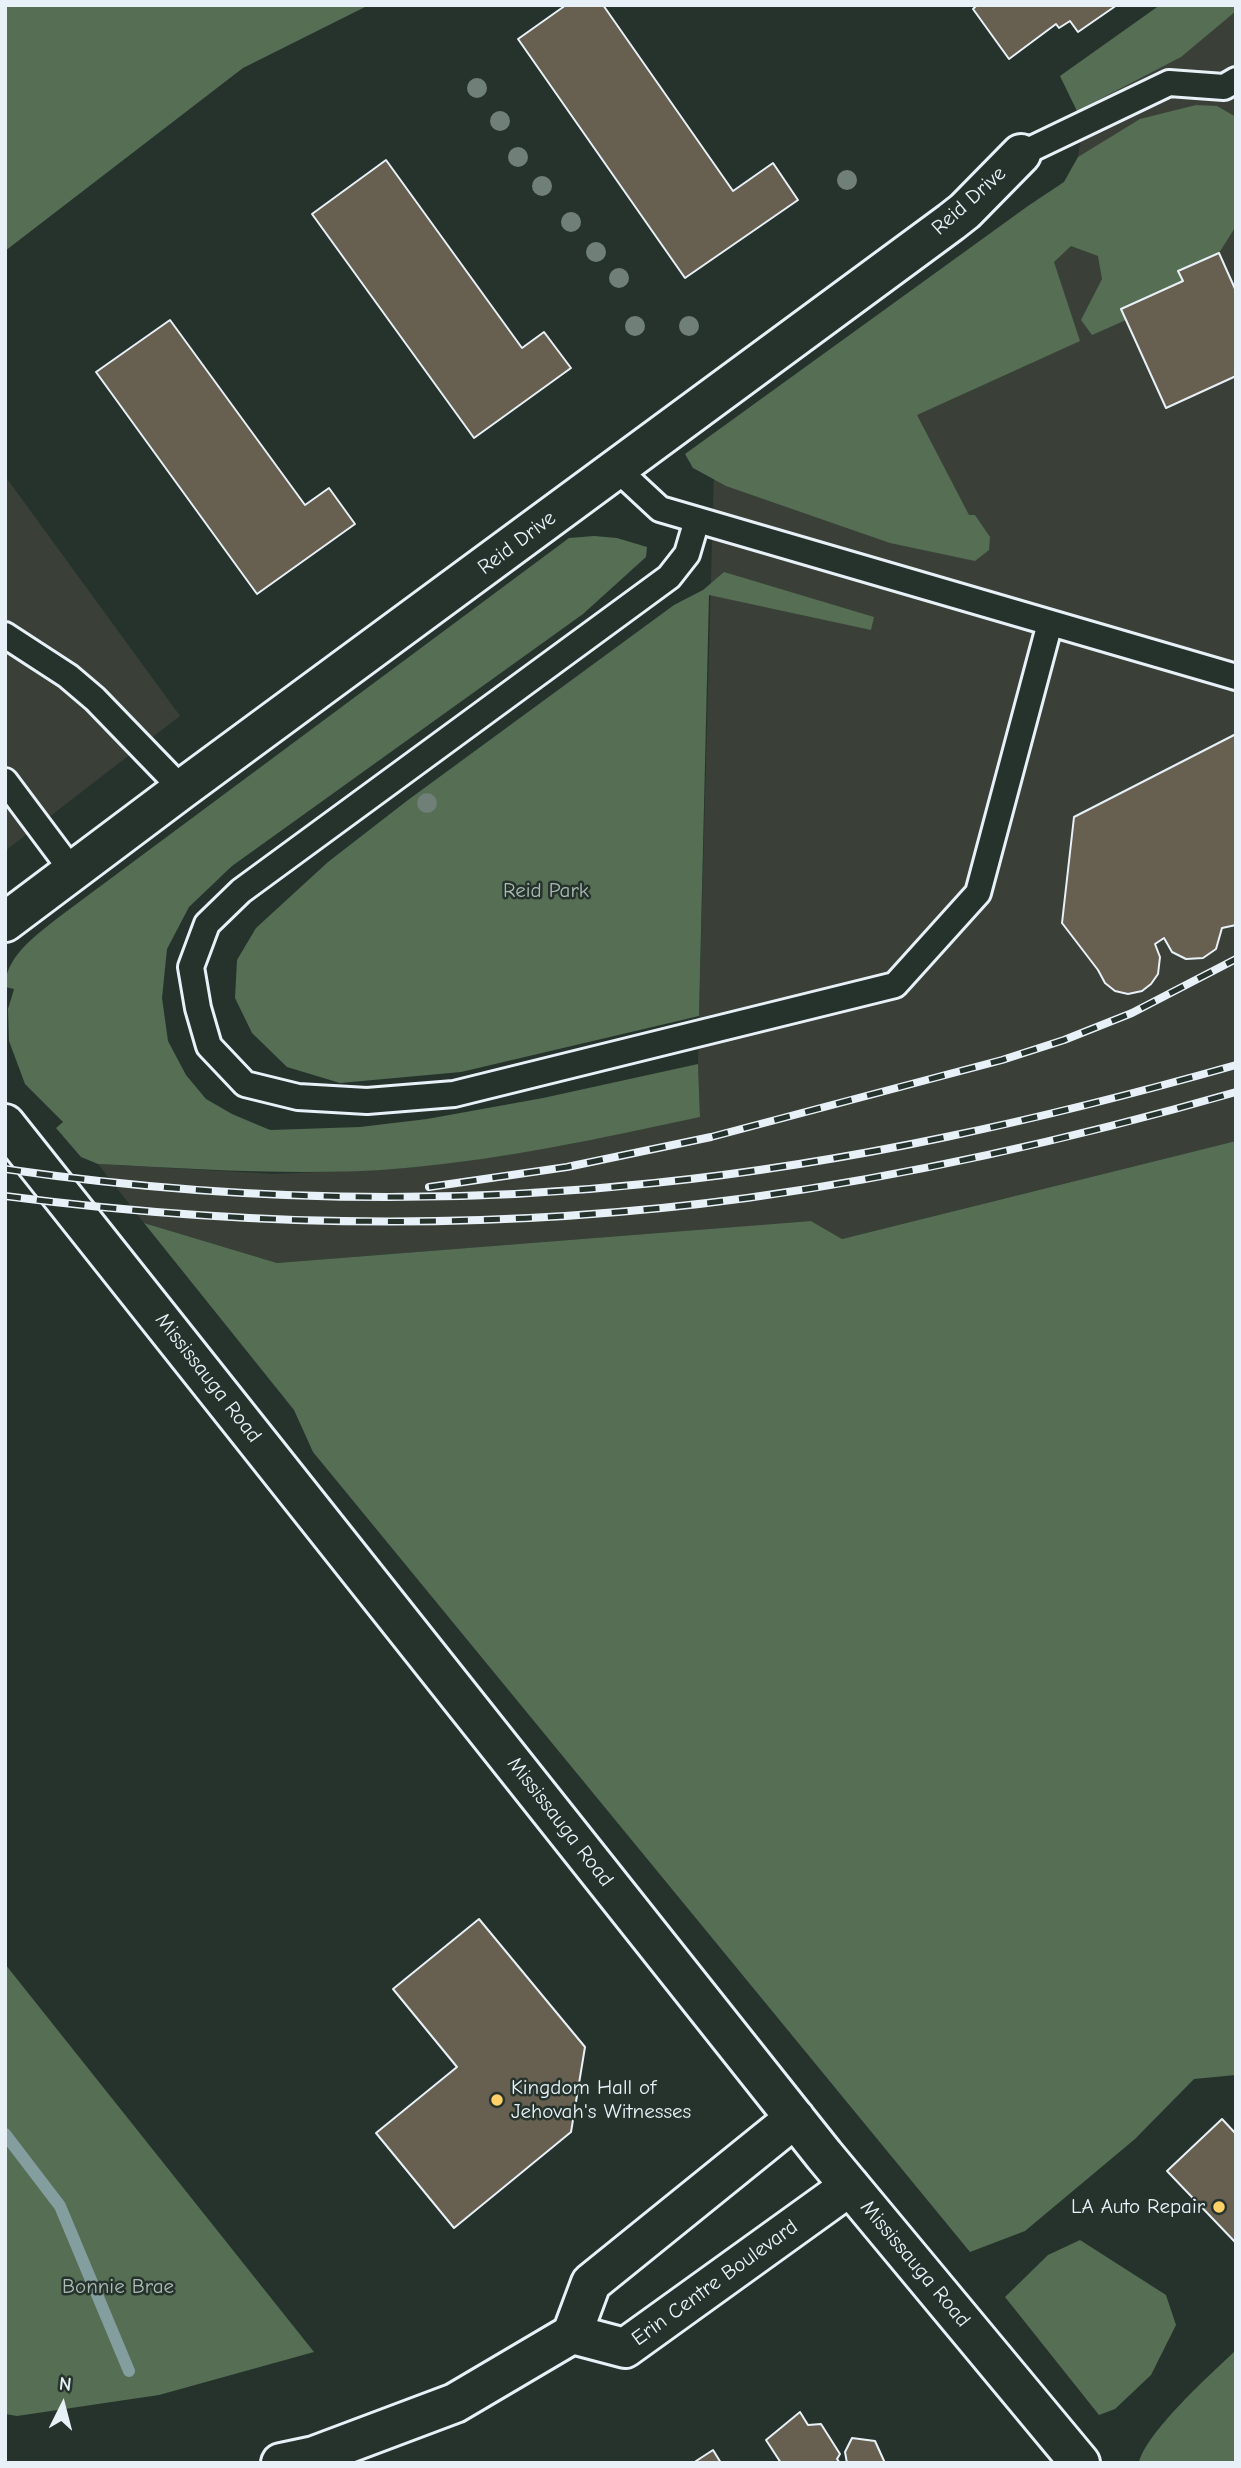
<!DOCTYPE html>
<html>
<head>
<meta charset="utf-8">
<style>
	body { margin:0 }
	#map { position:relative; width:1241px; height:2468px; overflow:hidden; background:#26332d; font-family:"Comic Neue",sans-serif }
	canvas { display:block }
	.frame { position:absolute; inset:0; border:7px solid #e8f1f8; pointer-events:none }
	.north { position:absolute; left:28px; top:2370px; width:70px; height:70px; -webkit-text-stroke:5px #26332d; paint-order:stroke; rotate:6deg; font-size:19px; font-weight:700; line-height:28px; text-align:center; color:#e8f1f8 }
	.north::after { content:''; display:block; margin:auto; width:24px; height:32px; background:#e8f1f8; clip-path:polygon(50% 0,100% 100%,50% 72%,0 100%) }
</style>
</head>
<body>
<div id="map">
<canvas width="1241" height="2468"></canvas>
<div class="frame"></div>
<div class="north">N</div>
</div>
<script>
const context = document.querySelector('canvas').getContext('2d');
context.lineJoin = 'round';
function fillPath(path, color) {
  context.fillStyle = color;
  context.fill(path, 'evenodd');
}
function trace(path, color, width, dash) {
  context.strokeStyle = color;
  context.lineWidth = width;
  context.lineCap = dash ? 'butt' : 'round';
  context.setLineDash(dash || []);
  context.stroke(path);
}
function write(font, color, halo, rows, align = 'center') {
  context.font = font + ' "Comic Neue",sans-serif';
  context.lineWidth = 5;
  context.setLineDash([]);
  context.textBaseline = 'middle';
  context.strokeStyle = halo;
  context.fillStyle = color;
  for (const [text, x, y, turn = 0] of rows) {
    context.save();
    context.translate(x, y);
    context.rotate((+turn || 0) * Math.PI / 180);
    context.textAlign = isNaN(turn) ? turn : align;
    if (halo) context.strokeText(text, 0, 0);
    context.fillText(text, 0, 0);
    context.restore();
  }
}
fillPath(new Path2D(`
	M1160,5H1236V1141L842,1239L811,1221L277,1263L144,1223L98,1164L276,1174L407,1168L700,1117L698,1064L699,1016L715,433L1028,206L1064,182L1078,157L1083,123L1060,76Z
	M5,476L180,716L5,851Z`), '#3a4038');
fillPath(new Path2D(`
	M5,5H369L243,68L5,251Z
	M1160,5H1236V11L1181,57L1077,111L1060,76Z
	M1196,105L1217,106L1236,117V226L1219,253L1179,272L1183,281L1122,309L1126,320L1092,335L1081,320L1102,279L1098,256L1071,246L1054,262L1080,341L917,415L969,515H975L990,537L989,550L975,561L890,543L726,486L693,468L685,454L1028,206L1064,182L1078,157L1140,119Z
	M594,536L617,538L647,547L646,557L583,614L232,866L189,907L167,949L162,998L168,1041L186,1075L206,1099L232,1114L270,1130L360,1127L427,1119L543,1098L698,1064L700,1117C603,1138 505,1159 406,1168C303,1177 201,1169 98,1164L81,1157L56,1128L63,1122L25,1084L9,1041L8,1009L14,989L5,987C5,954 43,930 67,911L569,538Z
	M724,572L874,617L871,630L709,595L699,1016L461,1072L340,1083L287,1067L252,1033L235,998L237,960L256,928L328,862L408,800L674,605L703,590Z
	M1236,1141V2075L1194,2079L1135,2139L1025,2231L970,2252L313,1452L294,1410L144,1223L277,1263L811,1221L842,1239Z
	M5,1964L314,2352L159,2395L17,2416L5,2414Z
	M1080,2240L1166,2295L1176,2325L1151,2375L1115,2409L1099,2415L1005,2297L1048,2255Z
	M1236,2350V2463H1139C1145,2433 1212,2373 1236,2350Z`), '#556e54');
trace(new Path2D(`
	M5,2134L60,2206L129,2371`), '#849ea0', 12);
const building = new Path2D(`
	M566,5H603L733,191L773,163L798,200L685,278L518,39Z
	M977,5H1117L1078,32L1070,21L1059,28L1056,24L1009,59L973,9Z
	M386,160L522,348L544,332L571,368L474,438L312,214Z
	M1219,253L1236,291V376L1166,408L1121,309L1183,281L1178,271Z
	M170,320L305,505L329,488L355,524L257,594L96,372Z
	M1236,734V925L1222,928L1216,949L1203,958L1186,959L1172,952L1164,938L1155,944L1160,957L1158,974L1151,984L1142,991L1128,994L1115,991L1105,983L1098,970L1062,923L1074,817Z
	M479,1919L585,2047L571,2132L454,2228L376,2133L457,2067L393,1989Z
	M1222,2119L1236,2134V2243L1167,2171Z
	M800,2412L808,2425L821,2424L840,2454L837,2459L840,2463H781L766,2440Z
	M852,2438L875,2441L885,2463H891H847L845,2452Z
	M713,2450L721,2463H693Z`);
fillPath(building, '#676050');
trace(building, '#e8f1f8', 2);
const lane = new Path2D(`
	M1021,154L1169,83L1224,87L1236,80
	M617,469L660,509L1236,677
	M697,520L687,554L669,577L241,891L207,924L191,967L198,1008L209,1046L245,1084L298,1097L367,1101L454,1094L895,985L978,893L1050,623
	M5,635L68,676L95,699L182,789
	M5,781L73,872`);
const street = new Path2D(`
	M5,922L182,789L951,222L965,211L1021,154`);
const secondary = new Path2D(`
	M5,1124L824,2155L1080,2463
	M572,2334L625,2348L850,2186
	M281,2463L314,2456L455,2403L572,2334L591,2283L795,2118`);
trace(lane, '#e8f1f8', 30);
trace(street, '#e8f1f8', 44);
trace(secondary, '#e8f1f8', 44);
trace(lane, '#26332d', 24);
trace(street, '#26332d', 38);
trace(secondary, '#26332d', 38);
const rail = new Path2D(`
	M5,1169C219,1200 439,1206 654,1183C851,1163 1045,1119 1236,1065
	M429,1187L567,1167L711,1137L1002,1060L1064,1040L1132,1013L1236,959
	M5,1196C251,1228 501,1231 747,1198C912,1175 1076,1138 1236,1092`);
trace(rail, '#e8f1f8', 8);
trace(rail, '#26332d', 5, [16]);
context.fillStyle = '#707f78';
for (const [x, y] of [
	[477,88],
	[500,121],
	[518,157],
	[847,180],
	[542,186],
	[571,222],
	[596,252],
	[619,278],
	[635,326],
	[689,326],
	[427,803]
]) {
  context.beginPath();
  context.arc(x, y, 10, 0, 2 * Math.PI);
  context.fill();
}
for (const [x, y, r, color] of [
	[497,2100,7,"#ffd166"],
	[1219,2207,7,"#ffd166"]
]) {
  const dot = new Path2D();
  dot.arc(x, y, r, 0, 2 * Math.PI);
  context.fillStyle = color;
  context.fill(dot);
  trace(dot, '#26332d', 2.5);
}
write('21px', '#e8f1f8', '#26332d', [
	["Reid Drive",969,201,-42],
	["Reid Drive",517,543,-37],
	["Mississauga Road",208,1378,52],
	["Mississauga Road",560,1822,52],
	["Mississauga Road",915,2264,50],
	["Erin Centre Boulevard",715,2283,-36]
]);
write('21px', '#adbdb6', '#26332d', [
	["Reid Park",546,891],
	["Bonnie Brae",118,2287]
]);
write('21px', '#e8f1f8', '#26332d', [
	["Kingdom Hall of",511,2088],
	["Jehovah's Witnesses",511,2112],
	["LA Auto Repair",1205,2207,"right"]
], 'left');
</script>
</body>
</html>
